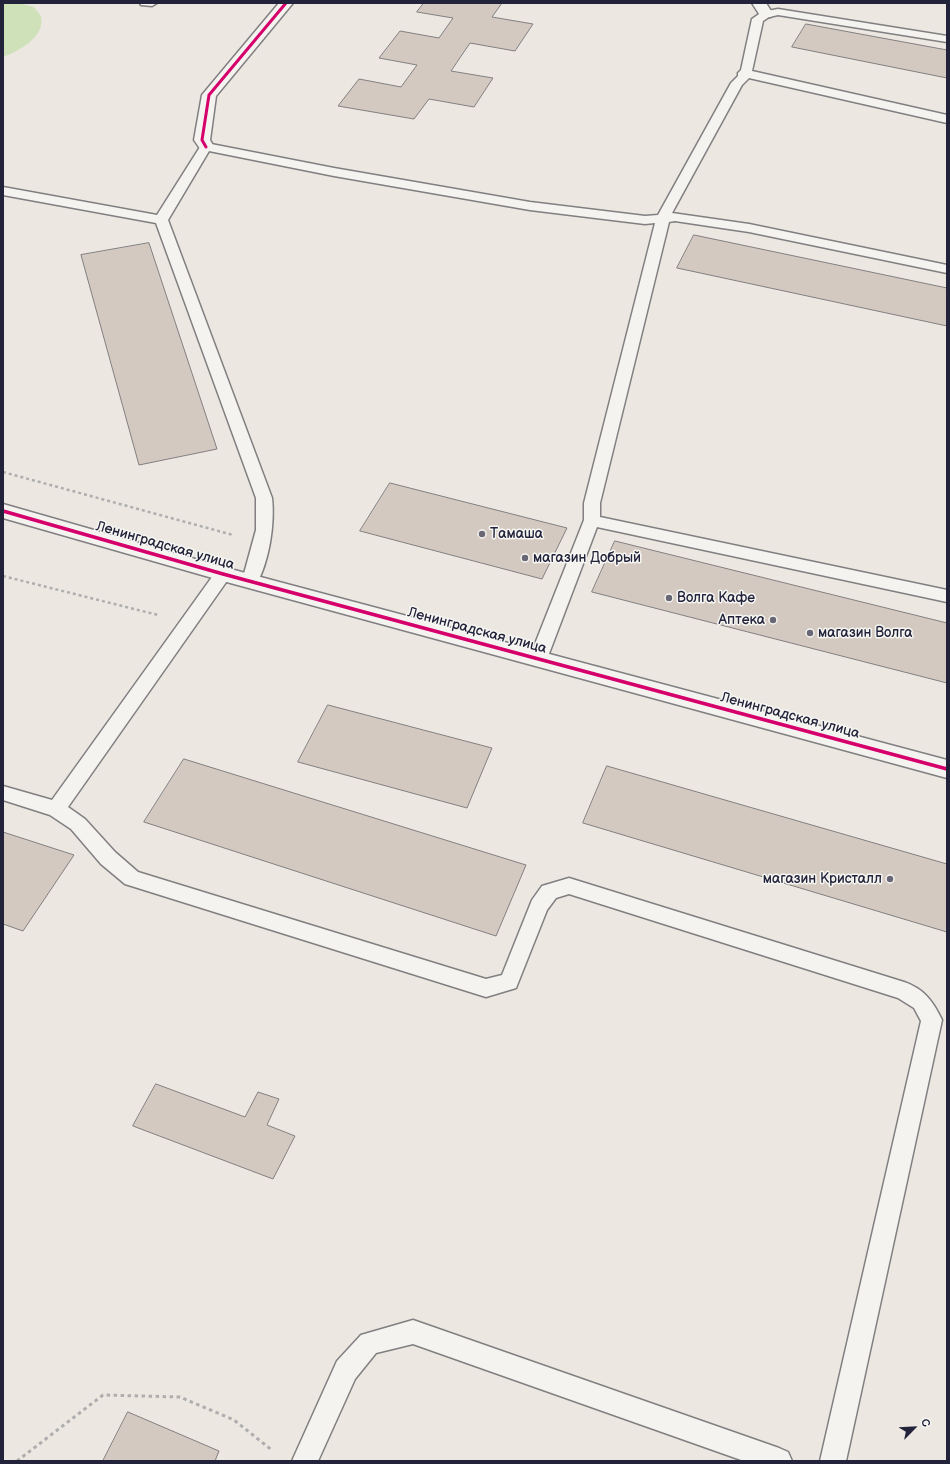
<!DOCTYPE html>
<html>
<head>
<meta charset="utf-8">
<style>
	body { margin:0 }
	#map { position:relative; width:950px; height:1464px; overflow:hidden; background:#ece7e1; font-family:"Balsamiq Sans",sans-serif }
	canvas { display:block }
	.frame { position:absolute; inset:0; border:4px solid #22223b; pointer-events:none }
	.north { position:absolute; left:894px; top:1408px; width:40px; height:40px; -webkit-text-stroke:3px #f6f6f2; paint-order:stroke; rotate:66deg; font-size:11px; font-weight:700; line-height:16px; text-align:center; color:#22223b }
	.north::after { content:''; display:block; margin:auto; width:14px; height:18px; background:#22223b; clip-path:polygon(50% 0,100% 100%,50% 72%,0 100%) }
</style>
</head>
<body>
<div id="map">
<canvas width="950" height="1464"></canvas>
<div class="frame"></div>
<div class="north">С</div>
</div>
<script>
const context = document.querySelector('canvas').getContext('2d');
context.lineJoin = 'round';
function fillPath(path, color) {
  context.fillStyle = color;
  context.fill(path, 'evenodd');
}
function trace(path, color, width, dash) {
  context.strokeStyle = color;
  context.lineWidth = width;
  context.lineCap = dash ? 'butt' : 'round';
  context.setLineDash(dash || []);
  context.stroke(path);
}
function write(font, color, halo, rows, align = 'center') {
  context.font = font + ' "Balsamiq Sans",sans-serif';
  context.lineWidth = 3;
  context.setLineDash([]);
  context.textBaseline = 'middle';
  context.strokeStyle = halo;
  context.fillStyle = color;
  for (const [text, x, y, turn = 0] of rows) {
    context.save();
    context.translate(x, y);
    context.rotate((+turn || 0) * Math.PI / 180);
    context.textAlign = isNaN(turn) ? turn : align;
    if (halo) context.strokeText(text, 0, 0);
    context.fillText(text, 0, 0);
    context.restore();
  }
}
fillPath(new Path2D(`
	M3,3H19L34,7C36,10 40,14 41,17C45,38 18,51 3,57Z`), '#cee1b8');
const building = new Path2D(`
	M424,3H502L492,17L533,24L515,51L470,43L451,71L493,78L474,107L429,99L414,119L338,106L359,79L401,87L417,65L379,58L400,31L439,38L453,18L417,12Z
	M806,24L947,50V78L792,47Z
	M694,235L947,288V326L677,268Z
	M149,243L217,449L139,465L81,255Z
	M390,483L567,528L542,579L360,531Z
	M615,541L947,623V683L592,592Z
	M328,705L492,748L467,808L298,762Z
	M184,759L526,865L496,936L144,822Z
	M607,766L947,864V932L583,823Z
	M3,832L74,855L23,931L3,924Z
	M156,1084L245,1117L258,1092L279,1099L267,1125L295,1136L273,1179L133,1126Z
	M128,1412L219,1451L215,1461H103Z`);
fillPath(building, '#d4c9c0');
trace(building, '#817f81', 1);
const lane = new Path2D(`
	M140,3H157L152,6L141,5Z
	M778,9L947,36V42L778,15L769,17L763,21L752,71L947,115V123L749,78L742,85L672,213L749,224L947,265V273L749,232L675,221L669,222L600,503V517L947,590V602L597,527L547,659L544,664L538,665L532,664L529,659L584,520V503L655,223L645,224L530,210L334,176L209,151L168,220L272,498C275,524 269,562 256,585L250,587L244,585L242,581L256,530V498L156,223L3,195V187L157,215L200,147L202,144L206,143L334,168L530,202L645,216L658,215L731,83L738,76V73L741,70L752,19L762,12Z
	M223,568L229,570L231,574L229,578L68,807L85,819L115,852L138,872L486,979L502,975L532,900L542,886L569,878L904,982C924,989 933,1001 942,1020L846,1461H820L921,1021L914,1008L898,998L569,894L556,898L547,910L516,988L486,997L125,884L101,864L71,829L50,815L3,800V786L52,800L217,570Z
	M413,1320L779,1448L788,1452L792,1461H744L413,1344L376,1353L355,1379L318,1461H292L337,1361L361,1335Z`);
const street = new Path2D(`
	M279,3H293L216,96L210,140L214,147L211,150L206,152L201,150L194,140L202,95Z
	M752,3H766L773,14L771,17H761Z
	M3,504L223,567L947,760V778L223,581L3,518Z`);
trace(lane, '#817f81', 3);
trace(street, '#817f81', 3);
trace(new Path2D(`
	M3,472L233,535
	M3,576L158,615`), '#afaeaf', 2.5, [3, 3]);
trace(new Path2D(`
	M17,1461L103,1395L180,1397L234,1420L273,1451`), '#afaeaf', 3, [3.5, 3.5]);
fillPath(lane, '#f4f3f0');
fillPath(street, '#f4f3f0');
trace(new Path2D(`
	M206,147L202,140L209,95L286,3`), '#d6006c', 3);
trace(new Path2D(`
	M3,511L223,574L947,769`), '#d6006c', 3.5);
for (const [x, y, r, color] of [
	[482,534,4,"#696775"],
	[525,558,4,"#696775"],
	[669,598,4,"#696775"],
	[773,620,4,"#696775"],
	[810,633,4,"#696775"],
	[890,879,4,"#696775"]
]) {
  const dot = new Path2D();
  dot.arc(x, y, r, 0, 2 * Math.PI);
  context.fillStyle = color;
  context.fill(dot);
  trace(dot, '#f6f6f2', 1.5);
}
write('14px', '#22223b', '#f6f6f2', [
	["Тамаша",490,534],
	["магазин Добрый",533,558],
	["Волга Кафе",677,598],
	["Аптека",765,620,"right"],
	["магазин Волга",818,633],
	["магазин Кристалл",882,879,"right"]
], 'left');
write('14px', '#22223b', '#f6f6f2', [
	["Ленинградская улица",165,546,16],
	["Ленинградская улица",477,631,15],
	["Ленинградская улица",790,716,15]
]);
</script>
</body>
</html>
